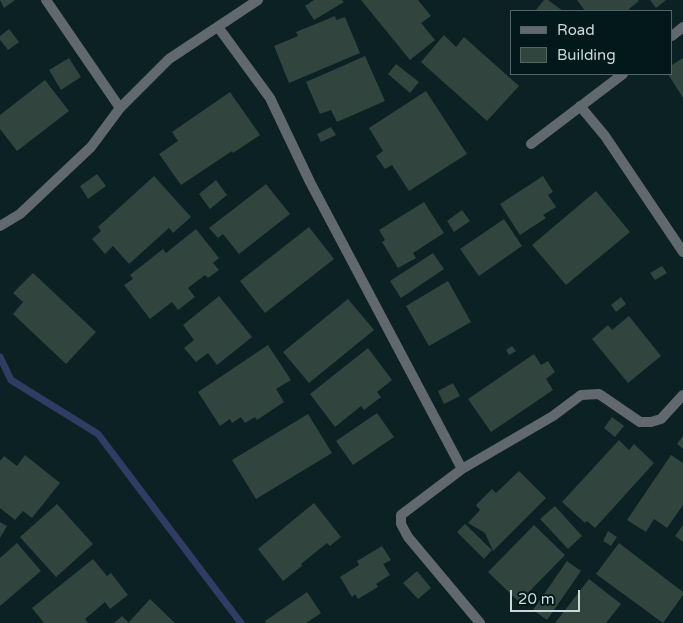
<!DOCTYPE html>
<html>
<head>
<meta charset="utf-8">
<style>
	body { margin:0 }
	#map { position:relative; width:683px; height:623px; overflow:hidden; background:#0b2123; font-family:"Varela Round",sans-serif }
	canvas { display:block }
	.legend { position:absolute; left:510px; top:10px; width:162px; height:65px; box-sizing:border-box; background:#03181a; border:1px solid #536566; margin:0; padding:6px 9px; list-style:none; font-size:15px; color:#cbd8d9 }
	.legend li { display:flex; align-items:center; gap:10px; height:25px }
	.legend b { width:25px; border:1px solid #536566 }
	.scale { position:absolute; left:510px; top:590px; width:70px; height:22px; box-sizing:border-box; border:2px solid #cbd8d9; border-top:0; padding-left:6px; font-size:15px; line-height:18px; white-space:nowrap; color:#cbd8d9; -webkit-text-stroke:4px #03181a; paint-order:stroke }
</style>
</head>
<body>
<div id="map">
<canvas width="683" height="623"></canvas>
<ul class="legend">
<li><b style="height:6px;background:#61696f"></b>Road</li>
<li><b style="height:14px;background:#31453e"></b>Building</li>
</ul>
<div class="scale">20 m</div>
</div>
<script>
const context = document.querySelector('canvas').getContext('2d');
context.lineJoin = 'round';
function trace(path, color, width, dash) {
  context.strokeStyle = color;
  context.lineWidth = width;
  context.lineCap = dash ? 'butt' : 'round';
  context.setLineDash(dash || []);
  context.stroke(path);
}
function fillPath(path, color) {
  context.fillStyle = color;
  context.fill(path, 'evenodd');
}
trace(new Path2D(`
	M0,357L11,380L98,434L241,623`), '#303c64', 7);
fillPath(new Path2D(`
	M0,0H15L4,8Z
	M314,0H342L344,2L314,20L305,6Z
	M361,0H418L431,16L421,23L435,40L410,60Z
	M544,0H548L563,11H535Z
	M577,0H638L639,1L629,9L631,11H585Z
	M650,0H666L656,8Z
	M335,16L336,20L345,17L360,53L289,83L274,46L298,36L296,32Z
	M9,29L19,42L8,50L0,40V36Z
	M444,35L456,47L464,37L519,86L487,121L421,62Z
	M365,56L385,101L337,122L331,110L320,114L306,82Z
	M69,58L81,77L61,90L49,70Z
	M683,58V98L668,74H672V65Z
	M396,64L419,82L410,93L388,74Z
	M45,80L69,111L17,151L0,129V115Z
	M426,91L467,154L409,191L392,165L385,169L376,156L383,151L369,128Z
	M230,92L260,135L233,153L232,151L181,185L159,154L178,141L172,132Z
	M331,127L336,135L321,142L317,134Z
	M97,174L106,186L88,199L80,186Z
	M154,176L191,217L173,233L169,228L129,264L113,246L105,254L92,239L101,231L98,227Z
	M543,176L553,192L548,195L556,207L543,215L546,218L520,235L500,204Z
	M216,180L227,195L210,209L199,194Z
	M266,184L290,214L239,254L223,234L218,238L209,228Z
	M596,191L630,232L566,285L532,245Z
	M424,202L444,233L413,253L416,258L398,268L382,242L385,240L379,230Z
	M462,210L470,221L454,232L447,221Z
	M504,219L522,246L479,276L460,249Z
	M309,227L334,259L265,313L240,281Z
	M196,229L219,258L213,263L219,270L208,278L205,275L188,288L195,297L178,310L172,302L150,319L124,285L133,279L130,275L163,249L166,253Z
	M433,253L444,269L401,298L390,281Z
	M662,266L667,273L655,280L650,273Z
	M33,273L96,332L66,364L13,314L23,302L13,293Z
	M448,281L471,322L429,346L406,306Z
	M219,296L252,337L217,365L208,353L196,362L184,348L194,340L183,325Z
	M621,297L626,304L616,312L611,305Z
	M348,299L374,330L309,383L283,352Z
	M629,316L661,356L628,383L592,339L608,325L612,330Z
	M268,345L291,380L276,389L284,402L257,420L255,417L245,423L241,417L232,423L230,419L220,426L198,392Z
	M512,346L516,351L509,355L506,350Z
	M368,348L392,380L377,392L381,397L364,410L361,406L335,427L310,394Z
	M534,354L541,365L548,361L555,372L546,379L553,390L491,432L468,399Z
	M453,383L460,396L444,404L438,391Z
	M377,413L394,437L353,465L336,441Z
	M308,414L332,453L256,499L232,460Z
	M612,417L624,426L615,437L604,428Z
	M683,436V449L677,444Z
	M619,440L629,450L634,444L654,463L595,528L587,521L585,523L562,502Z
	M25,455L60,483L32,518L23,511L15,520L0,508V461L4,456L17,466Z
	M671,455L683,463V505L667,528L654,519L646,532L627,520Z
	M519,471L546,498L493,551L485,533L468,523L480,510L476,505L492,489L496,493Z
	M314,503L341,537L330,546L327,543L301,564L302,566L283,581L258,549Z
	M57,504L93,544L56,577L20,537Z
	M555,506L582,536L568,549L540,519Z
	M0,522L7,526L0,538Z
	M465,524L492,550L484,559L457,532Z
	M534,525L565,555L519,602L488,572Z
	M683,525V542L675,536Z
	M608,531L617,537L611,546L603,541Z
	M17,543L41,571L0,606V558Z
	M619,543L683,592V595L663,623L596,574Z
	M382,546L391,560L383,564L390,575L376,584L378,587L358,599L355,594L352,597L340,577L359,565L357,561Z
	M93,559L107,576L111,573L128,595L110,609L105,602L85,619L88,623H44L32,608Z
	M567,561L581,571L547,620L533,610Z
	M417,571L431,588L418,599L403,583Z
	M589,579L621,604L606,623H555Z
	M307,592L321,613L306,623H266L265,621Z
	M150,599L175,623H130L129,622Z
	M122,616L129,623H114Z`), '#31453e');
trace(new Path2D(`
	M46,0L120,108
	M218,27L270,98L310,182L462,469
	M672,36L683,27
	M580,106L605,136L683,252
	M531,144L623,74
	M0,226L20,214L91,147L120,108L169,59L258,0
	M480,623L408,537L401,524V515L462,469L553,416L581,395L599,394L640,422H651L661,419L683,395`), '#61696f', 10);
</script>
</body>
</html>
